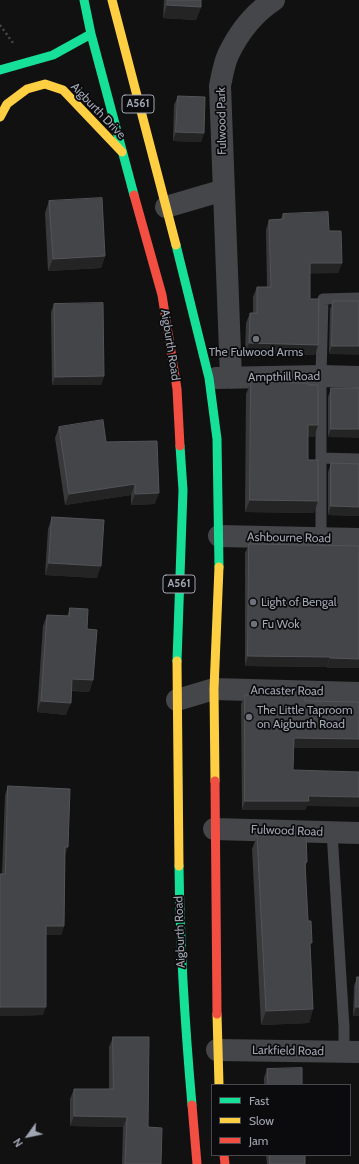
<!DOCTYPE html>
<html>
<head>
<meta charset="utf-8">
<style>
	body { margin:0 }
	#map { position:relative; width:359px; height:1164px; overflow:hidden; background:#111; font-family:Cabin,sans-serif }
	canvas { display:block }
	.legend { position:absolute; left:211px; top:1084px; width:140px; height:72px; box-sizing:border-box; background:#0b0b0d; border:1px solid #47494f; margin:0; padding:5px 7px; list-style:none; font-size:12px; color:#a1a6b3 }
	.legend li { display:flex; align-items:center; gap:8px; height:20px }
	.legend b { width:20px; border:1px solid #47494f }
	.north { position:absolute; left:8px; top:1116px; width:40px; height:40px; -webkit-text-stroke:3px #0b0b0d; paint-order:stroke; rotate:237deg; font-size:11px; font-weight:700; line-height:16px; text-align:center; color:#a1a6b3 }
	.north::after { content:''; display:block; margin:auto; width:14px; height:18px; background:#a1a6b3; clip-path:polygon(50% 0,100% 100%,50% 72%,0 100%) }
</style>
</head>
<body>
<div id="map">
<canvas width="359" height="1164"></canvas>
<ul class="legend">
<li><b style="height:5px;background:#16e098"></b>Fast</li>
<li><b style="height:5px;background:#ffcf43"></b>Slow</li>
<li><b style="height:5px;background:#f24e42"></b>Jam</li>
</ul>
<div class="north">N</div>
</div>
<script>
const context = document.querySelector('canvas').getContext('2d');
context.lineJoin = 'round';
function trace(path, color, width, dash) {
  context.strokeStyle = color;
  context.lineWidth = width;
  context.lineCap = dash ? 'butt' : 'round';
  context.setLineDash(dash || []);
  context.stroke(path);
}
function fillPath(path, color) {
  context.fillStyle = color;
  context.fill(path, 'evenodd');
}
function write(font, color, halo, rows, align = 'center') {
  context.font = font + ' Cabin,sans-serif';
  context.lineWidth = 3.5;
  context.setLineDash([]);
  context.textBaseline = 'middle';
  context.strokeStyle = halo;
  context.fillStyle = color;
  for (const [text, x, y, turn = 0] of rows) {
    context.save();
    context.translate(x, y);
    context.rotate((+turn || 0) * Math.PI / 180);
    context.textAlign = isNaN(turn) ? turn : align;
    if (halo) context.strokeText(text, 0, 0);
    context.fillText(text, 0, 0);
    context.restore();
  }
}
trace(new Path2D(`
	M0,25L13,43`), '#47484c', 2.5, [2, 3]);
trace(new Path2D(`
	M321,458L359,459
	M321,538V376L323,299L359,298
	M332,832L344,1027V1052`), '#45464a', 11);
trace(new Path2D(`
	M166,207L224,190
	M216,378L321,376L359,377
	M231,378L220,86C222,76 224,64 228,55C238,34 254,13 274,0
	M219,536L359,539
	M177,700L214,689L359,693
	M214,829L359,833
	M217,1050L359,1052`), '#45464a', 22);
trace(new Path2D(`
	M84,0L91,34L134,195
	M0,70L53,55L91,34
	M176,245L209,378L217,439L219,567
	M177,661L183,490L180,446
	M179,866C180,946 185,1026 192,1105`), '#16e098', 9);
trace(new Path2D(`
	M112,0L176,245
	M0,117L7,104L27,89L45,84L63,90L122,152
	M177,661L179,866
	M215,781L214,689L219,567
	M217,1014L219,1085`), '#ffcf43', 9);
trace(new Path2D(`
	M134,195L162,295L177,389L180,446
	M215,781L217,1014
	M192,1105L197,1164
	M224,1155L225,1164`), '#f24e42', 9);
fillPath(new Path2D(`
	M164,0H201V7L196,20L163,18Z
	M178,96L204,133L201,142L173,141L174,105Z
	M49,201L105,256L101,268L48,271L45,213Z
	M283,214L329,231L342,263L338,273H310V299L318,345L315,355L245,353L246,323L250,313H253V297L257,287H267L266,230L269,220L281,219Z
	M333,301H359L329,354L330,309Z
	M54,304L104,376L101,385H52L51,312Z
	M251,382L308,385L318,425L314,437H308V460L314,513L245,512L246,394Z
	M331,388H359L328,437V397Z
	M59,427L106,442L155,504L131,505V495L65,505L55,438Z
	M331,463L359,464V516L328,515V472Z
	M52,517L97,578L45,575L48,529Z
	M249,544L359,546V668H327V667L245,666V553Z
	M70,608L93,680L89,692L72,691L66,715L37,712L43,626L47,615L67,616Z
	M245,695L305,701L359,748H293V770L307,806L305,810H242L241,704Z
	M8,786L68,847L65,854L64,926L61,935H46L43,1015L0,1016V874H2L5,795Z
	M257,836L307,862L305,867L308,921L313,1009L309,1023L261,1025L252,849Z
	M357,977H359V1016H353L354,986Z
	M113,1037L148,1127L161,1164H122L123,1127L70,1126V1099L74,1089H109V1047Z
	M267,1069L302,1085H264V1078Z
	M266,1155H305V1164H267Z`), '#39393c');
fillPath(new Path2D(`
	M167,5L201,7L196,20L163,18Z
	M176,132L204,133L201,142L173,141Z
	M105,256L101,268L48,271L53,259Z
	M310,263H342L338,273L306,274Z
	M249,343L318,345L315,355L245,353Z
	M332,346H359V355L329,354Z
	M104,376L101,385H52L55,377Z
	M308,425H318L314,437H304Z
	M331,429H359V438L328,437Z
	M135,484L131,495L65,505L69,494Z
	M159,493L155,504L131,505L135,494Z
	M250,500L318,501L314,513L245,512Z
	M331,506L359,507V516L328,515Z
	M49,563L101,566L97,578L45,575Z
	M248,656L330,657L327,667L245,666Z
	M330,658L359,659V668H327Z
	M72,679L93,680L89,692L68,690Z
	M41,701L71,703L66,715L37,712Z
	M294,738L359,739V748H290Z
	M308,796L359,797V807L307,806L305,810H242L245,801Z
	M65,847H68L65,856Z
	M46,926H64L61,935H43Z
	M0,1007H46L43,1015L0,1016Z
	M356,1007H359V1016H353Z
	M313,1009L309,1023L261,1025L266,1011Z
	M74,1116L127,1117L123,1127L70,1126Z`), '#242425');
const building = new Path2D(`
	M168,0H201V7L167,5Z
	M178,96L205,97L204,133L176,132Z
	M102,198L105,256L53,259L49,201Z
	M328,212L329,231H341L342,263H310V299H319L318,345L249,343L250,313H257V287H271L269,220L283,219V214Z
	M333,301H359V346H332Z
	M103,303L104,376L55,377L54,304Z
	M251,382L308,383V385H318V425H308V460H318V501L250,500Z
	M331,388H359V429H331Z
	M103,420L106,442L157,441L159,493L135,494V484L69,494L59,427Z
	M331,463L359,464V507L331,506Z
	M52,517L104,520L101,566L49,563Z
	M249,544L359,546V659L330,658V657L248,656Z
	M70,608L88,609L87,629L97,630L93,680L72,679L71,703L41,701L47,615L69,616Z
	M245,695H305V701L359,702V739L294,738L293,770L359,772V797L308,796L309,801H245Z
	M8,786L70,789L68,847H65L64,926H46V1007H0V874H5Z
	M306,833L307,862H305L308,921H311L312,943H310L313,1009L266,1011L257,836Z
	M357,977H359V1007H356Z
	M113,1037H149L148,1127L162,1128L161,1164H125L127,1117L74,1116V1089H113Z
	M302,1068V1085H268L267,1069Z
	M270,1155H305V1164H270Z`);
fillPath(building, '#444549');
trace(building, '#535459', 1);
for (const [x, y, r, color] of [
	[256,339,4,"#6f727a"],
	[253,602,4,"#6f727a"],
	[254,624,4,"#6f727a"],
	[249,717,4,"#6f727a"]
]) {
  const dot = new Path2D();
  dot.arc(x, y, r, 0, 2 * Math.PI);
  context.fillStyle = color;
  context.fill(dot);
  trace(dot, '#0b0b0d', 1.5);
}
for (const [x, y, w] of [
	[138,104,32],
	[179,584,32]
]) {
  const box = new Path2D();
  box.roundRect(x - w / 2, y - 9, w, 18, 3);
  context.fillStyle = '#0b0b0d';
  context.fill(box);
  trace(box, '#a1a6b3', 1);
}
write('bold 11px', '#a1a6b3', null, [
	["A561",138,104],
	["A561",179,584]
]);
write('12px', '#a1a6b3', '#0b0b0d', [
	["Aigburth Drive",98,111,46],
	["Fulwood Park",222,121,-91],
	["Aigburth Road",170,345,81],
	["Ampthill Road",284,377,-1],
	["Ashbourne Road",289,538,1],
	["Ancaster Road",287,691,1],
	["Fulwood Road",287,831,2],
	["Aigburth Road",180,932,-92],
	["Larkfield Road",288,1051,1]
]);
write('12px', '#a1a6b3', '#0b0b0d', [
	["The Fulwood Arms",256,352,"center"],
	["Light of Bengal",261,602],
	["Fu Wok",262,624],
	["The Little Taproom",257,710],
	["on Aigburth Road",257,724]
], 'left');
</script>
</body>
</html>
